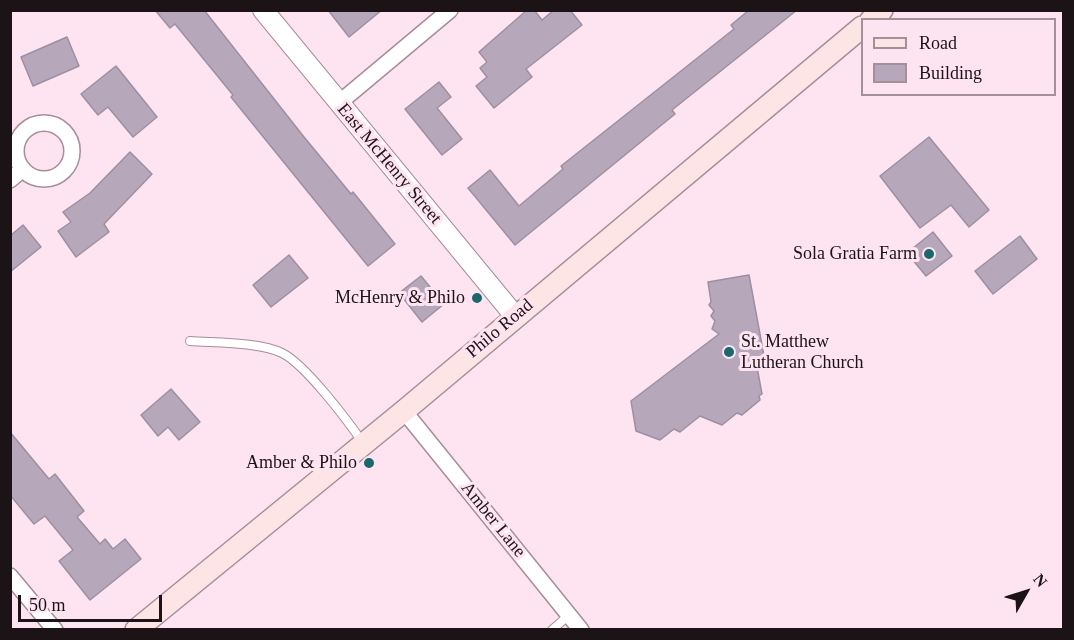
<!DOCTYPE html>
<html>
<head>
<meta charset="utf-8">
<style>
	body { margin:0 }
	#map { position:relative; width:1074px; height:640px; overflow:hidden; background:#fde4f0; font-family:"Times New Roman",serif }
	canvas { display:block }
	.frame { position:absolute; inset:0; border:12px solid #1c1317; pointer-events:none }
	.legend { position:absolute; left:861px; top:18px; width:195px; height:78px; box-sizing:border-box; background:#fde4f0; border:2px solid #a39099; margin:0; padding:8px 10px; list-style:none; font-size:18px; color:#1c1317 }
	.legend li { display:flex; align-items:center; gap:12px; height:30px }
	.legend b { width:30px; border:2px solid #a39099 }
	.north { position:absolute; left:996px; top:562px; width:60px; height:60px; -webkit-text-stroke:4px #fde4f0; paint-order:stroke; rotate:51deg; font-size:16px; font-weight:700; line-height:24px; text-align:center; color:#1c1317 }
	.north::after { content:''; display:block; margin:auto; width:21px; height:27px; background:#1c1317; clip-path:polygon(50% 0,100% 100%,50% 72%,0 100%) }
	.scale { position:absolute; left:18px; top:595px; width:144px; height:27px; box-sizing:border-box; border:3px solid #1c1317; border-top:0; padding-left:8px; font-size:18px; line-height:21px; white-space:nowrap; color:#1c1317; -webkit-text-stroke:4px #fde4f0; paint-order:stroke }
</style>
</head>
<body>
<div id="map">
<canvas width="1074" height="640"></canvas>
<div class="frame"></div>
<ul class="legend">
<li><b style="height:8px;background:#fde5e6"></b>Road</li>
<li><b style="height:16px;background:#b6a8ba"></b>Building</li>
</ul>
<div class="north">N</div>
<div class="scale">50 m</div>
</div>
<script>
const context = document.querySelector('canvas').getContext('2d');
context.lineJoin = 'round';
function fillPath(path, color) {
  context.fillStyle = color;
  context.fill(path, 'evenodd');
}
function trace(path, color, width, dash) {
  context.strokeStyle = color;
  context.lineWidth = width;
  context.lineCap = dash ? 'butt' : 'round';
  context.setLineDash(dash || []);
  context.stroke(path);
}
function write(font, color, halo, rows, align = 'center') {
  context.font = font + ' "Times New Roman",serif';
  context.lineWidth = 6;
  context.setLineDash([]);
  context.textBaseline = 'middle';
  context.strokeStyle = halo;
  context.fillStyle = color;
  for (const [text, x, y, turn = 0] of rows) {
    context.save();
    context.translate(x, y);
    context.rotate((+turn || 0) * Math.PI / 180);
    context.textAlign = isNaN(turn) ? turn : align;
    if (halo) context.strokeText(text, 0, 0);
    context.fillText(text, 0, 0);
    context.restore();
  }
}
const building = new Path2D(`
	M155,10H204L304,137L351,194L353,192L395,244L368,266L269,144L231,97L233,95L175,24L170,28Z
	M328,10H382L349,37Z
	M527,10H534L542,20L554,10H570L582,25L526,69L532,77L494,108L476,86L487,77L480,68L487,62L479,52Z
	M749,10H797L672,110L675,114L515,245L468,188L490,170L519,206L563,169L561,166L734,29L731,25Z
	M67,37L79,66L33,86L21,57Z
	M116,66L157,117L133,137L108,107L98,115L81,94Z
	M439,82L451,97L437,108L462,139L442,155L405,109Z
	M929,137L989,210L969,227L951,205L920,228L880,176Z
	M130,152L152,174L104,224L109,232L76,257L58,231L71,222L63,212L90,193Z
	M23,225L41,247L10,272V236Z
	M933,232L952,256L926,276L907,253Z
	M1020,236L1037,259L993,294L975,271Z
	M289,255L308,278L271,307L253,285Z
	M749,275L765,361L757,367L762,394L759,396L760,400L742,415L737,413L722,425L700,416L680,432L674,429L660,440L636,431L631,401L719,334L712,329L715,321L711,316L714,311L709,305L711,302L708,282Z
	M421,276L444,304L422,322L399,293Z
	M171,389L200,422L179,440L168,427L158,436L141,415Z
	M10,432L49,479L55,474L84,511L77,517L100,544L105,539L113,549L125,539L141,559L90,600L59,561L73,550L45,516L34,524L10,495Z`);
fillPath(building, '#b6a8ba');
trace(building, '#9d8fa1', 1.5);
const service = new Path2D(`
	M190,341C215,343 260,342 282,353C305,364 348,421 363,443
	M552,630L569,615`);
const minor = new Path2D(`
	M339,103L450,10
	M16 151a28 28 0 1 1 56 0a28 28 0 1 1-56 0Z
	M10,180L23,169
	M404,411L581,630
	M10,576L55,630`);
const tertiary = new Path2D(`
	M263,10L515,316`);
const secondary = new Path2D(`
	M871,20L882,10
	M136,630L404,411L862,27`);
trace(service, '#a58e99', 10);
trace(minor, '#a58e99', 18);
trace(tertiary, '#a58e99', 22);
trace(secondary, '#a58e99', 24);
trace(service, '#fff', 8);
trace(minor, '#fff', 15);
trace(tertiary, '#fff', 20);
trace(secondary, '#fde5e6', 21);
for (const [x, y, r, color] of [
	[929,254,6,"#1a676d"],
	[477,298,6,"#1a676d"],
	[729,352,6,"#1a676d"],
	[369,463,6,"#1a676d"]
]) {
  const dot = new Path2D();
  dot.arc(x, y, r, 0, 2 * Math.PI);
  context.fillStyle = color;
  context.fill(dot);
  trace(dot, '#fde4f0', 2);
}
write('18px', '#1c1317', '#fde4f0', [
	["East McHenry Street",389,164,50],
	["Philo Road",500,329,-40],
	["Amber Lane",493,520,51]
]);
write('18px', '#1c1317', '#fde4f0', [
	["Sola Gratia Farm",917,254],
	["McHenry & Philo",465,298],
	["St. Matthew",741,342,"left"],
	["Lutheran Church",741,363,"left"],
	["Amber & Philo",357,463]
], 'right');
</script>
</body>
</html>
